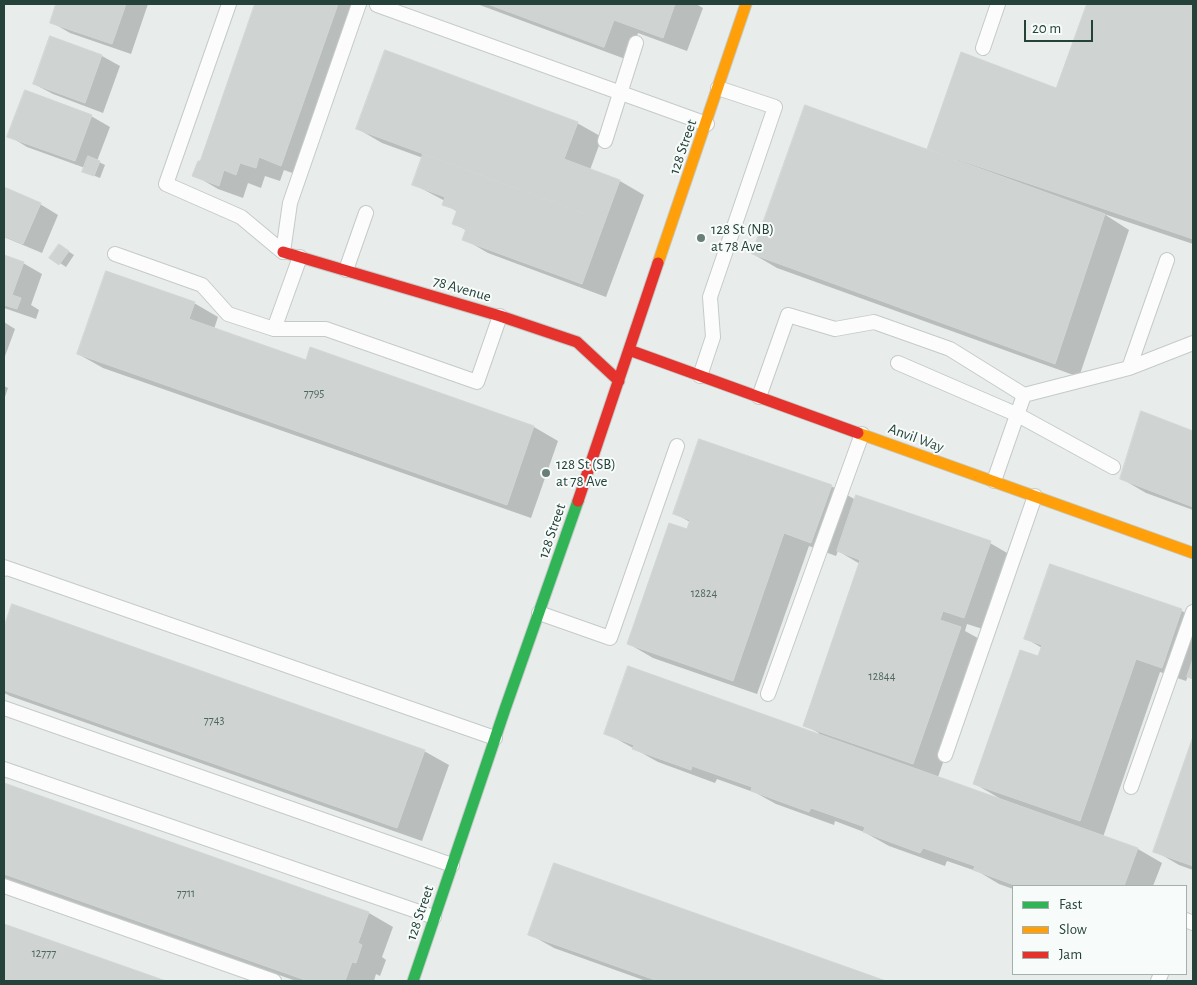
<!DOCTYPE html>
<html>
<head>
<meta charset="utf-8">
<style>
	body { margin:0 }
	#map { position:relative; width:1197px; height:985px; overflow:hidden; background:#e8edeb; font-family:"Alegreya Sans",sans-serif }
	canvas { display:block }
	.frame { position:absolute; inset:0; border:5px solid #24423a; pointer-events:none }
	.legend { position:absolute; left:1012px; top:885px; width:175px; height:90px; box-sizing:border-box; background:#f7fbf9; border:1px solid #a3b1ad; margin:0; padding:6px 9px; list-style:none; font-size:15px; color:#24423a }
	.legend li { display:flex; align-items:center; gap:10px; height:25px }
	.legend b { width:25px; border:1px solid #a3b1ad }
	.scale { position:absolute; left:1024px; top:20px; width:69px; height:22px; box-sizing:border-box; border:2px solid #24423a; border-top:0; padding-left:6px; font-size:15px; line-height:18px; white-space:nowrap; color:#24423a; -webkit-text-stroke:4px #f7fbf9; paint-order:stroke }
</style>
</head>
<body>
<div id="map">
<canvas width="1197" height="985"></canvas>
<div class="frame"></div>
<ul class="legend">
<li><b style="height:6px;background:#30b455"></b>Fast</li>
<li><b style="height:6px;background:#ff9f0a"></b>Slow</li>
<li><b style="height:6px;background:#e5322d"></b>Jam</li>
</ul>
<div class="scale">20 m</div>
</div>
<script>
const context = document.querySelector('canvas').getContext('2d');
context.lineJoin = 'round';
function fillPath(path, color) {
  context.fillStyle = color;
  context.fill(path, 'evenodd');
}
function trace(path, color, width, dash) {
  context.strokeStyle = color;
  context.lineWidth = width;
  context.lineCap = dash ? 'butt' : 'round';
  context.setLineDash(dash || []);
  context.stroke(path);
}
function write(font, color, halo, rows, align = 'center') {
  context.font = font + ' "Alegreya Sans",sans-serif';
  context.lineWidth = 4;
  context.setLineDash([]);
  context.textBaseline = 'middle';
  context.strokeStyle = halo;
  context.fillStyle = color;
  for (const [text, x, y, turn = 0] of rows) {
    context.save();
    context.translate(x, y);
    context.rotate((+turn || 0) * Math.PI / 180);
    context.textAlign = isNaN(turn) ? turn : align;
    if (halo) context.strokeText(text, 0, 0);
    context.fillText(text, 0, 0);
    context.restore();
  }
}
fillPath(new Path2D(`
	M58,4H148L131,54L70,33L51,22Z
	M256,4H367L306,178L284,170L280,181L265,176L261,188L248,183L243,198L218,189L194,175L201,163Z
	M477,4H696L703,8L687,51L638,33L628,60Z
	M1088,4H1193V244L1104,214L1129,230L1079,377L777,268L753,254L928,151L961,54L1057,90Z
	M51,37L102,56L120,66L103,113L53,94L34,84Z
	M91,116L110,127L97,161L105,165L100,178L90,174L85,168L27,147L9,136Z
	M577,123L602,137L590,170L620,181L644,195L606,297L488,253L464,239L467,231L454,223L458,212L444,204L445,201L413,184L423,158L382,143L358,129Z
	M4,189L40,204L58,215L42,253L4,237Z
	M65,249L74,255L66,267L51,257Z
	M4,257L23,263L42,274L31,305L39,310L36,319L4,308Z
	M194,303L218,317L214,329L307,361L311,349L534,427L558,441L531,518L103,368L78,354Z
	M4,322L15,329L4,359Z
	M4,386L8,388L4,400Z
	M1141,413L1193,432V510L1146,493L1122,479Z
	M831,486L856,500L990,543L1014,557L989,631L967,624L965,631L985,642L938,777L999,799V798L975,784L1039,658L1042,648L1025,638L1051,565L1182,611L1193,617V679L1188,676L1186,681L1160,672L1103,837L1138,849L1162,863L1153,886H1013V889L999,884L979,872L947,861L945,866L889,846L864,832L835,821L834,825L776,804L756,793L717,779L715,783L658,762L606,733L818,735L819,733L804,725L860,564L838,551L836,556L809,546L757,694L653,658L629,644L688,530L690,522L674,513Z
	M13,605L424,751L449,765L422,841L10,696L4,693V631Z
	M1193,741V870L1179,865L1155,851Z
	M4,784L369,913L393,927L382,957L386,960L380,976L376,974L374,981H296L4,878Z
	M554,864L883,981H646L554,948L529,934Z
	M4,925L162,981H4Z`), '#0003');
const building = new Path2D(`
	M56,4H126L112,44L50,23Z
	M255,4H338L281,166L259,157L256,168L240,163L236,175L224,170L219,186L192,176L198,161H200Z
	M488,4H675L663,38L614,20L604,47Z
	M1087,4H1193V239L927,149L961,52L1056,88Z
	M50,36L102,55L85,103L33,84Z
	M385,50L578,122L564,159L620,180L605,221L356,129Z
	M25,90L92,115L75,161L7,137Z
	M805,105L1105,214L1055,364L752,254Z
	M423,154L605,221L582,284L462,240L466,229L452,224L457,210L442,205L445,197L412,185Z
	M88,156L100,161L94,176L82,172Z
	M4,187L41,203L23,244L4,236Z
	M59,244L69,251L59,265L49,258Z
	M4,255L24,262L12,295L21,298L17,309L4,305Z
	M106,271L195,302L189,319L306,360L310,347L534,426L507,505L77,354Z
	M1141,411L1193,431V507L1120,479Z
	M699,439L832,485L811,543L784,533L733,681L627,644L669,523L687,529L690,520L673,514Z
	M856,495L991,541L964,618L943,611L940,620L961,627L913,764L803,726L860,560L837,551Z
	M1050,564L1182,609L1162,668L1136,659L1080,821L973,784L1020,650L1038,656L1042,645L1024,639Z
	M12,604L425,750L397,828L4,690V627Z
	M1193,659V679L1187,677Z
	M628,666L1138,848L1124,886H1017L973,870L975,866L923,848L920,853L863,832L865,827L811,808L809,812L751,791L752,787L692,766L691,770L632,749L634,745L604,734Z
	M1193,737V866L1153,852Z
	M4,783L369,912L358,943L362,945L356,963L352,962L345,981H308L4,874Z
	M554,863L886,981H658L528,935Z
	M4,924L166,981H4Z`);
fillPath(building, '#cfd4d2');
trace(building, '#d1d6d4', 1);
const lane = new Path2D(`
	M229,4L166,184L241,217L283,252
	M377,5L707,124
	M983,48L998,4
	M605,141L636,43
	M283,252L290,203L359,4
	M115,254L202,285L228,314L274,329H326L477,382L500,316
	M346,270L366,213
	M274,329L300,257
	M898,363L1018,415L1113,467
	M1129,368L1167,260
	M700,376L713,337L710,297L775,107L718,88
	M1024,395L1129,368L1193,343
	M759,397L788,315L835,329L874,322L950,349L1024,395L994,481
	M4,569V567L495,738
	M539,613L610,638L677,446
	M768,694L862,434
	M4,708L452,865
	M945,755L1035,496
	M4,769L434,917
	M1131,787L1193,612
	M4,886L274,981
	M1186,920L1193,923
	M1158,981L1161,974`);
const fast = new Path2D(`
	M413,981L505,709L578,501`);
const slow = new Path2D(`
	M658,263L746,4
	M858,433L1193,553`);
const jam = new Path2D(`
	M283,252L500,316L577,342L619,381
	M629,350L858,433
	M578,501L658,263`);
trace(lane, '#c5cac8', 16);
trace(fast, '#c3cbc8', 13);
trace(slow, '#c3cbc8', 13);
trace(jam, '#c3cbc8', 13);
trace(lane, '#fcfcfc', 14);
trace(fast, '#30b455', 11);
trace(slow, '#ff9f0a', 11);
trace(jam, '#e5322d', 11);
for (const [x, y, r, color] of [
	[701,238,5,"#697e78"],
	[546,473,5,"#697e78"]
]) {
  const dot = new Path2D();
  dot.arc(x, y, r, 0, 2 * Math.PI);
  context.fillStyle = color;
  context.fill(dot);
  trace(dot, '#f7fbf9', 2);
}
write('12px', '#506761', null, [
	["7795",314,393],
	["12824",704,593],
	["12844",882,676],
	["7743",214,720],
	["7711",186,893],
	["12777",44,953]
]);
write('15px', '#24423a', '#f7fbf9', [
	["128 Street",683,147,-71],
	["78 Avenue",462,289,16],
	["Anvil Way",916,438,20],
	["128 Street",552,531,-71],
	["128 Street",420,913,-71]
]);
write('15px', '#24423a', '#f7fbf9', [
	["128 St (NB)",711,229],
	["at 78 Ave",711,246],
	["128 St (SB)",556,464],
	["at 78 Ave",556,481]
], 'left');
</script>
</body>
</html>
